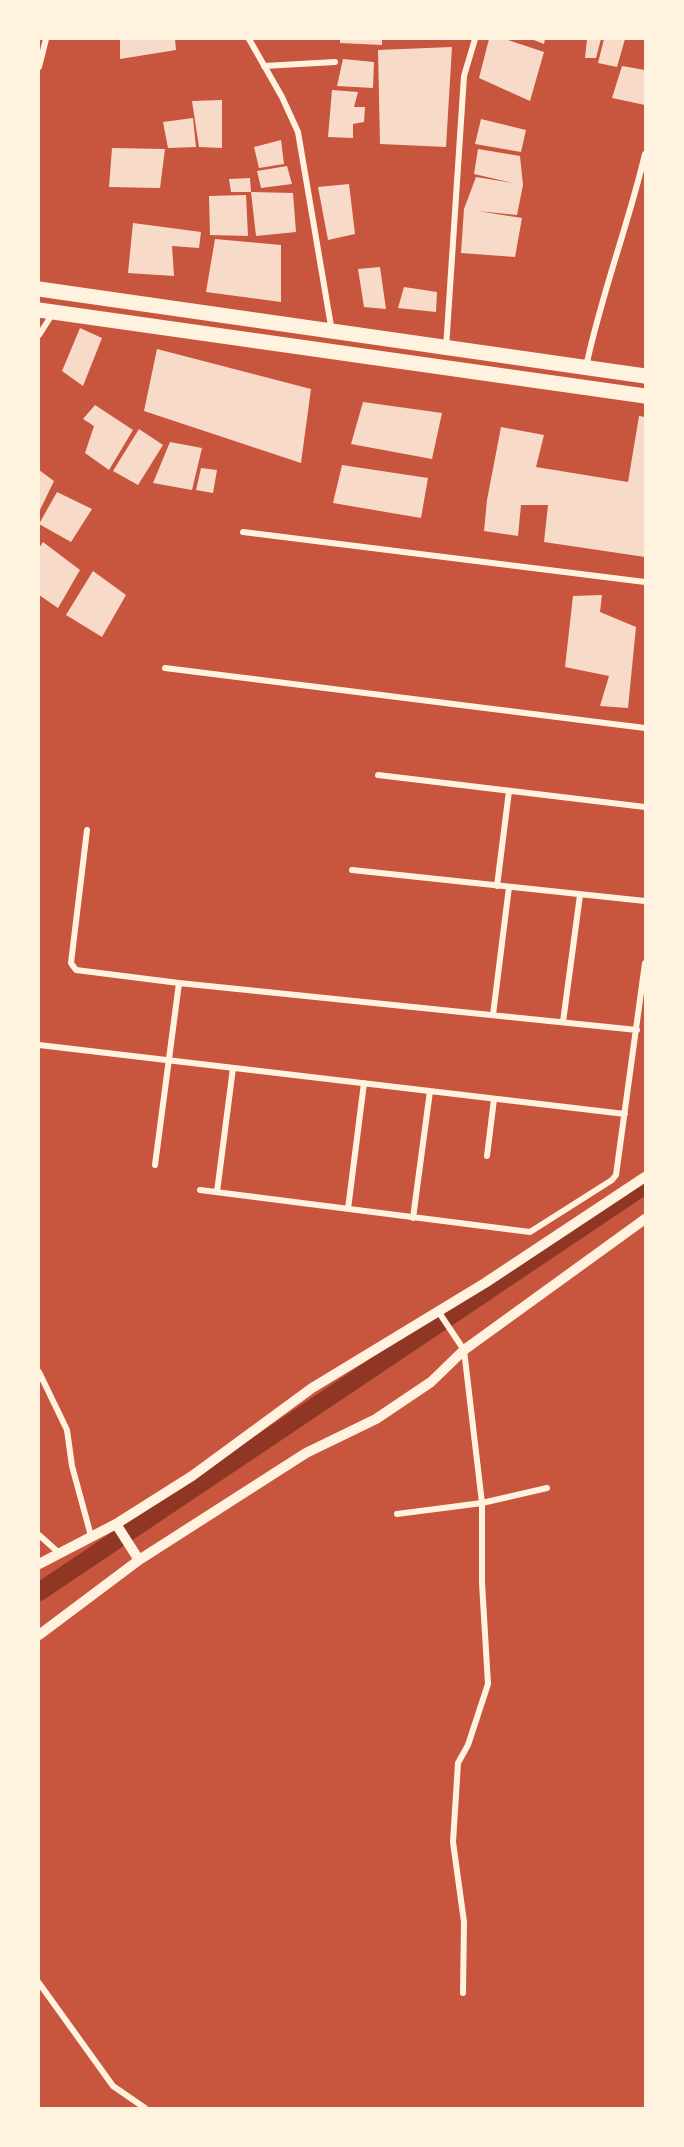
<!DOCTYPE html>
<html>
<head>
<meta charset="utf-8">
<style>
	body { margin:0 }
	#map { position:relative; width:684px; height:2147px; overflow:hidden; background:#c8553d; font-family:"Noto Serif",serif }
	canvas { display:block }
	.frame { position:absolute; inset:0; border:40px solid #fff3e0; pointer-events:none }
</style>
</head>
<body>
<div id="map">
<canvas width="684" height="2147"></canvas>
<div class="frame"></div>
</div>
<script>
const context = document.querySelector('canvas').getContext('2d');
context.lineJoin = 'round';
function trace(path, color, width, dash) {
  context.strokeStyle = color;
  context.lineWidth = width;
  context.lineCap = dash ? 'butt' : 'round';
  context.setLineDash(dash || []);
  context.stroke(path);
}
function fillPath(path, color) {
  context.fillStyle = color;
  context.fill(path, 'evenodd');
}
trace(new Path2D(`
	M39,1592L645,1185`), '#8f3625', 18);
fillPath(new Path2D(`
	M120,39H175L176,50L120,59Z
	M340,39H382V45L340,43Z
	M489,39H505L544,52L530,101L479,78Z
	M531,39H545L544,44Z
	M587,39H601L596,58H585Z
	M604,39H625L617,67L598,63Z
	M452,47L446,147L380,144L378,50Z
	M343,59L374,62L373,88L337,86Z
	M622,66L645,70V105L612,98Z
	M332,90L358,92L354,107H365L364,122L353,124V138L328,137Z
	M222,100V148L199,147L192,101Z
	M193,118L196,147L168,148L163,122Z
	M481,119L526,130L521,152L475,144Z
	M281,140L284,164L259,168L254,147Z
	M112,148L165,149L160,188L109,187Z
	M478,149L520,156L523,185L517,215L477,211L522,218L515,257L461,253L464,209L476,177L513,183L474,174Z
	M287,166L292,184L261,188L257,171Z
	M250,178L251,192H231L229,179Z
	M349,184L355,234L328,240L318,187Z
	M251,192L293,193L296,232L256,236Z
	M246,195L248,236L210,235L209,196Z
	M133,223L201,232L199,248L172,246L174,276L128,273Z
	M215,239L281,245V302L206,292Z
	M380,267L386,309L364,307L358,269Z
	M404,287L437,292L436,312L398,308Z
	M80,328L102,338L83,386L62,371Z
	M157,349L311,389L301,463L144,411Z
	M363,402L442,413L432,459L351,444Z
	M95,405L133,430L109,470L85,453L94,426L83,419Z
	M639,416L645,417V557L544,542L548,505H521L518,536L484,531L487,500L501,427L544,435L536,467L628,482Z
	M139,429L163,445L138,485L113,471Z
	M170,442L202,448L192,490L153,483Z
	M342,465L428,478L421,518L333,503Z
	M201,468L217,470L213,493L196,490Z
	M39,470L54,481L39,512Z
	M57,492L92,509L71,542L39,524Z
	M43,542L80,570L58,608L39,595V548Z
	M93,571L126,595L102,637L66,615Z
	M602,595L600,612L636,627L628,708L600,706L609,676L565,667L573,596Z`), '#f7dbc8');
trace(new Path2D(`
	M249,39L282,97L298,132L332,332
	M264,66L335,62
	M39,67L46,39
	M39,335L53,313
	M446,348L464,76L475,39
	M586,367C601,295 628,226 645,154
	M243,532L645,582
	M165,668L645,728
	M378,775L645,807
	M87,830L71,963L76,970L179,983L637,1030
	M352,870L645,901
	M497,886L509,791
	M493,1015L509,887
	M563,1022L580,895
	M39,1045L625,1114
	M487,1156L494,1099
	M155,1165L179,983
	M200,1190L530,1232L612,1180L616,1175L645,963
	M217,1192L233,1068
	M348,1209L364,1083
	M413,1218L430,1091
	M438,1311L464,1350L482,1503V1583L488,1684L468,1745L458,1763L453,1842L464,1922L463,1993
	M39,1372L67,1430L72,1466L91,1536
	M397,1514L482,1503L547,1488
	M39,1535L58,1552
	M39,1983L113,2086L145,2108`), '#fff3e0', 6);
trace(new Path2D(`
	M116,1524L139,1560
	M39,1564L116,1524L192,1476L312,1388L485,1283L645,1177
	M39,1635L139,1560L306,1453L376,1419L431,1382L464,1350L645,1219`), '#fff3e0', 10);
trace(new Path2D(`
	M39,289L645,376
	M39,310L645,396`), '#fff3e0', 15);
</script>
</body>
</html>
